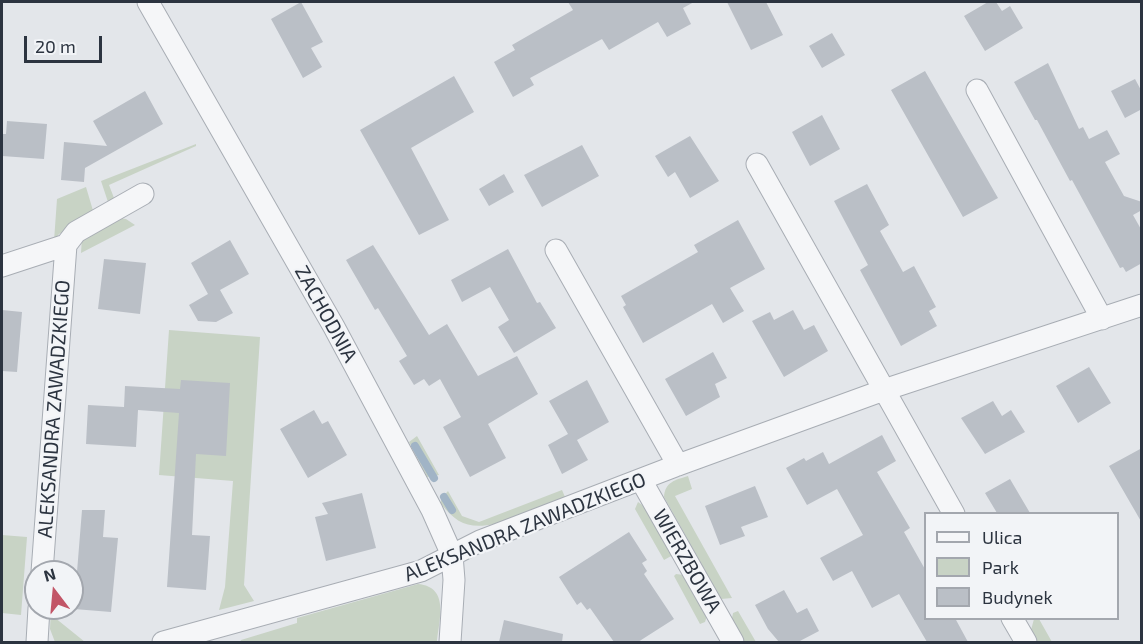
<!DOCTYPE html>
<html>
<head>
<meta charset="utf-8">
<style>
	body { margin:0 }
	#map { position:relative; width:1143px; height:644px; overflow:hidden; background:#e3e6ea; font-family:"Exo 2",sans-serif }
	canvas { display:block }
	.frame { position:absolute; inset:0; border:3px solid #2c3440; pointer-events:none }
	.legend { position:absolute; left:924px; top:512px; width:195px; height:108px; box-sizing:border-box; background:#f2f4f7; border:2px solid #a3a7ae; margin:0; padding:8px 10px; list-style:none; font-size:18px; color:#2c3440 }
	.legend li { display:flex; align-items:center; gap:12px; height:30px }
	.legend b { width:30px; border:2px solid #a3a7ae }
	.north { position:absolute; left:24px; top:560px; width:60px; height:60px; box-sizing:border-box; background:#f2f4f7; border:2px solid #a3a7ae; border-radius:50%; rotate:344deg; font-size:16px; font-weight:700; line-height:24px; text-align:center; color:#2c3440 }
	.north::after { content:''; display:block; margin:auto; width:21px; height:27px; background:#c25567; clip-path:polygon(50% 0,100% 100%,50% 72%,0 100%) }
	.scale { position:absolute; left:24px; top:36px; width:78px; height:27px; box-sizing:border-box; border:3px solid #2c3440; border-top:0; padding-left:8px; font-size:18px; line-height:21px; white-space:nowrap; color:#2c3440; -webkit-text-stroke:4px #f2f4f7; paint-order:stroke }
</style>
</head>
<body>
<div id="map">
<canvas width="1143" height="644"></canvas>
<div class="frame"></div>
<ul class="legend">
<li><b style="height:8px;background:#f5f6f8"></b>Ulica</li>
<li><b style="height:16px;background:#c8d3c5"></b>Park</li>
<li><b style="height:16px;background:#babfc6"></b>Budynek</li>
</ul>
<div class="north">N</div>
<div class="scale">20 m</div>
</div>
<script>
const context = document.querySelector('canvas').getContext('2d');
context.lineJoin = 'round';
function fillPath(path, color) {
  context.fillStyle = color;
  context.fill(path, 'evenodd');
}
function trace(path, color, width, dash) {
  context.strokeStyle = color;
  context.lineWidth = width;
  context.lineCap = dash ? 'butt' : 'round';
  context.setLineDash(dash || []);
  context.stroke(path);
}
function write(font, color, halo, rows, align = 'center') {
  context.font = font + ' "Exo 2",sans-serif';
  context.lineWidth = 4.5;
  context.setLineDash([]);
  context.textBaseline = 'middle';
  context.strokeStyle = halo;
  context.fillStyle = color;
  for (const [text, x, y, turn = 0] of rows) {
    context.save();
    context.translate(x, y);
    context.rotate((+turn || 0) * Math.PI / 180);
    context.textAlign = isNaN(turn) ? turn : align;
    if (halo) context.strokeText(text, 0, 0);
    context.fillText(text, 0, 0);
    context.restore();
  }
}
fillPath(new Path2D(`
	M196,144V146L109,185L114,198L111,204L108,202L101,181Z
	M86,187L94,214L59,234L54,241L57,199Z
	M119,218L126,219L135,225L81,253L82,237Z
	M169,330L260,337L244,585L254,601L219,610L225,587L233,481L159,475Z
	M417,436L439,475L427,477L409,442Z
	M688,476L692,489L675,496L732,598L721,599L664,497C665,482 675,480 688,476Z
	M562,490L565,497L495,524C469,529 457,524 441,504V499L448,491L462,516L479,522Z
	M638,502L645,507L673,555L664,560L635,509Z
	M2,535L27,537L21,615L2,613Z
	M676,574L684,575L707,616L705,622L700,624L674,576Z
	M418,584C450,587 439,620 437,642H240L241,640L297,623V618Z
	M51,608H55L54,617L85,642H55L50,629Z
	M738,611L756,642H745L732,618L733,613Z
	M1034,619H1039L1052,642H1037L1031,630Z`), '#c8d3c5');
trace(new Path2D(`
	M415,446L434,478
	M444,497L452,510`), '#a1b4c6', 8);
fillPath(new Path2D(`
	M301,2L323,42L311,48L322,67L303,78L271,19Z
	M568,2H694L683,8L691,24L667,37L658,22L609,50L602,39L530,78L534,85L513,97L494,62L515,50L512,45L573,10Z
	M727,2H766L783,35L751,50Z
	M988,2H996L1002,11L1010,6L1023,28L985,51L964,16Z
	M832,33L845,55L822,68L809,46Z
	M1048,63L1079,129L1083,127L1089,139L1107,130L1120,154L1105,162L1124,196L1142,202V210L1133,215L1142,231V263L1126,272L1123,267L1120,268L1072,180L1070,181L1037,120H1035L1014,82Z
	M925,71L998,198L963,217L891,90Z
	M454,76L474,112L411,148L449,220L419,235L360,130Z
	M1135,79L1142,92V109L1125,118L1111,91Z
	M145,91L163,124L85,168L84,182L61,180L64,142L107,146L93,121Z
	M822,115L840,149L810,166L792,132Z
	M7,121L47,124L44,159L2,156V134H6Z
	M690,136L719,181L690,198L675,172L668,177L655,156Z
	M582,145L599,176L542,207L524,175Z
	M504,174L514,192L489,206L479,189Z
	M867,184L889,225L880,231L903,272L914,266L936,307L929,311L937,326L901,346L860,270L868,265L834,201Z
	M738,220L765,269L730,288L744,311L723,323L712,304L643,343L623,307L626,305L621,296L698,252L694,245Z
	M230,240L249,274L220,290L233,313L216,322L198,321L189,305L208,294L191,263Z
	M373,245L429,335L447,324L478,376L517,356L538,394L488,424L506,458L470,477L443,427L461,417L440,379L429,386L424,379L414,385L399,361L407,356L378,308L375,310L346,260Z
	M508,249L537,303L540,302L556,328L514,353L498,327L509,320L490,287L462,302L451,280Z
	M104,259L146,263L140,314L98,309Z
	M2,310L22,312L17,372L2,371Z
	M793,310L804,330L814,325L828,351L784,377L752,321L770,312L774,320Z
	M713,352L727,378L715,384L720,397L686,416L665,379Z
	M1089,367L1111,403L1078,423L1056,386Z
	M181,380L230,383L226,456L196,454L192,535L210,536L206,590L167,587L179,413L138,410L136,447L86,444L88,405L124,407L125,386L180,389Z
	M587,380L609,422L577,440L588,460L562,474L548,445L568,434L549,401Z
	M993,401L1002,416L1011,410L1025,432L985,454L961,418Z
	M314,410L322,424L328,421L347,455L308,478L280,429Z
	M882,435L896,461L877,472L910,528L904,532L926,571V618H955L968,642H927L899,594L872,608L852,571L833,581L820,558L863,535L837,489L807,505L786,468L804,458L806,461L823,452L829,464Z
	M1142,448V523L1109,466Z
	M1010,479L1030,513H997L985,493Z
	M755,486L768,517L741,527L745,536L720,545L705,506Z
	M362,493L376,548L326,561L315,517L328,514L322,503Z
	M82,510H105L103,537L118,538L111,612L74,609Z
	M629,532L647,560L642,563L647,571L644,574L674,619L638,642H614L590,608L587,610L581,602L577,605L559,577Z
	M784,590L797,613L807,608L819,631L798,642H779L768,629L755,605Z
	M504,620L563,634L562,642H499Z`), '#babfc6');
const minor = new Path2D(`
	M148,2L334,327L432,510L452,555L454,580L450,642
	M977,90L1102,319
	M757,164L954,514
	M556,250L678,465
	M2,266L66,245
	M641,480L733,642
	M42,572L66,245L76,232L143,194
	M1012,618L1026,642
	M37,642L39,608
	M163,642L421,571L480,541L678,465L884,390L1142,305`);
trace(minor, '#a8adb4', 23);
trace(minor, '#f5f6f8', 21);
write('20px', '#2c3440', '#f2f4f7', [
	["ZACHODNIA",326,314,61],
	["ALEKSANDRA ZAWADZKIEGO",54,409,-86],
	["ALEKSANDRA ZAWADZKIEGO",525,527,-22],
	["WIERZBOWA",687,561,60]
]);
</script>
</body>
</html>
